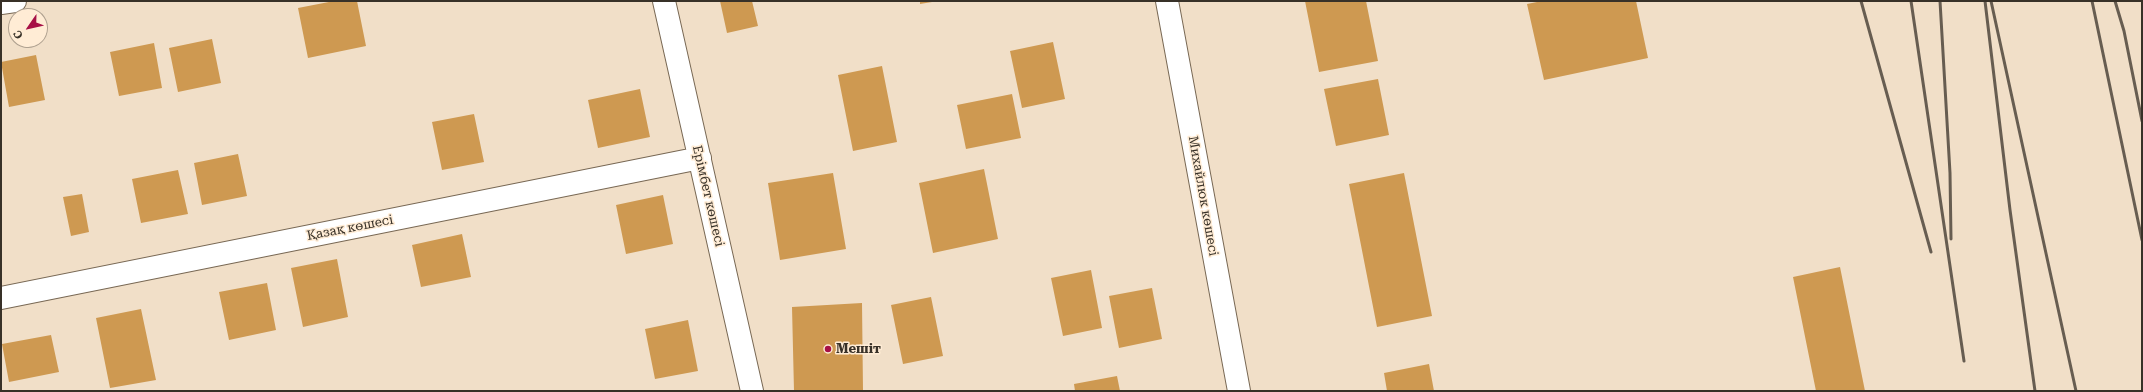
<!DOCTYPE html>
<html>
<head>
<meta charset="utf-8">
<style>
	body { margin:0 }
	#map { position:relative; width:2143px; height:392px; overflow:hidden; background:#f1dfc8; font-family:"Roboto Serif",serif }
	canvas { display:block }
	.frame { position:absolute; inset:0; border:2px solid #383128; pointer-events:none }
	.north { position:absolute; left:8px; top:8px; width:40px; height:40px; box-sizing:border-box; background:#ffecd5; border:1px solid #afa190; border-radius:50%; rotate:236deg; font-size:11px; font-weight:700; line-height:16px; text-align:center; color:#383128 }
	.north::after { content:''; display:block; margin:auto; width:14px; height:18px; background:#a71046; clip-path:polygon(50% 0,100% 100%,50% 72%,0 100%) }
</style>
</head>
<body>
<div id="map">
<canvas width="2143" height="392"></canvas>
<div class="frame"></div>
<div class="north">С</div>
</div>
<script>
const context = document.querySelector('canvas').getContext('2d');
context.lineJoin = 'round';
function fillPath(path, color) {
  context.fillStyle = color;
  context.fill(path, 'evenodd');
}
function trace(path, color, width, dash) {
  context.strokeStyle = color;
  context.lineWidth = width;
  context.lineCap = dash ? 'butt' : 'round';
  context.setLineDash(dash || []);
  context.stroke(path);
}
function write(font, color, halo, rows, align = 'center') {
  context.font = font + ' "Roboto Serif",serif';
  context.lineWidth = 3;
  context.setLineDash([]);
  context.textBaseline = 'middle';
  context.strokeStyle = halo;
  context.fillStyle = color;
  for (const [text, x, y, turn = 0] of rows) {
    context.save();
    context.translate(x, y);
    context.rotate((+turn || 0) * Math.PI / 180);
    context.textAlign = isNaN(turn) ? turn : align;
    if (halo) context.strokeText(text, 0, 0);
    context.fillText(text, 0, 0);
    context.restore();
  }
}
fillPath(new Path2D(`
	M334,1H357L366,46L308,58L298,8Z
	M720,1H752L758,26L727,33Z
	M920,1H932V2L920,4Z
	M1305,1H1366L1378,61L1319,72Z
	M1542,1H1636L1648,58L1544,80L1527,4Z
	M212,39L221,83L178,92L169,48Z
	M1053,42L1065,99L1022,108L1010,51Z
	M154,43L162,88L119,96L110,52Z
	M36,55L45,100L9,107L1,62Z
	M882,66L897,142L853,151L838,75Z
	M1378,79L1389,135L1336,146L1324,89Z
	M640,89L650,137L598,148L588,100Z
	M1012,94L1021,138L966,149L957,105Z
	M474,114L484,162L442,170L432,122Z
	M238,154L247,196L202,205L194,163Z
	M984,169L998,239L933,253L919,183Z
	M178,170L188,214L141,223L132,179Z
	M833,173L846,249L780,260L768,183Z
	M1404,173L1432,316L1377,327L1349,184Z
	M82,194L89,232L71,236L63,197Z
	M663,195L673,244L626,254L616,205Z
	M462,234L471,277L421,287L412,245Z
	M337,259L348,317L303,327L291,268Z
	M1840,267L1865,391H1816L1793,277Z
	M1091,270L1102,328L1063,336L1051,278Z
	M267,283L276,330L229,340L219,292Z
	M1152,288L1162,339L1119,348L1109,296Z
	M931,297L943,356L903,364L891,305Z
	M862,303L863,391H794L792,307Z
	M141,309L156,380L110,388L96,318Z
	M688,320L698,371L655,379L645,329Z
	M51,335L59,372L9,382L2,344Z
	M1429,364L1434,391H1387L1384,373Z
	M1117,376L1120,391H1075L1074,384Z`), '#ce9951');
const minor = new Path2D(`
	M664,1L752,391
	M1167,1L1239,391
	M1,3L15,1
	M1,298L700,158`);
trace(minor, '#786854', 24);
trace(minor, '#fff', 22);
trace(new Path2D(`
	M1861,1L1931,252
	M1911,1L1964,361
	M1940,1L1950,173L1951,239
	M1985,1L2010,210L2035,391
	M1991,1L2076,391
	M2092,1L2142,240
	M2115,1L2124,31L2142,121`), '#675d51', 3);
for (const [x, y, r, color] of [
	[828,349,4,"#a71046"]
]) {
  const dot = new Path2D();
  dot.arc(x, y, r, 0, 2 * Math.PI);
  context.fillStyle = color;
  context.fill(dot);
  trace(dot, '#ffecd5', 1.5);
}
write('13px', '#383128', '#ffecd5', [
	["Ерімбет көшесі",708,196,77],
	["Михайлюк көшесі",1203,196,80],
	["Қазақ көшесі",350,228,-11]
]);
write('bold 13px', '#383128', '#ffecd5', [
	["Мешіт",836,349]
], 'left');
</script>
</body>
</html>
